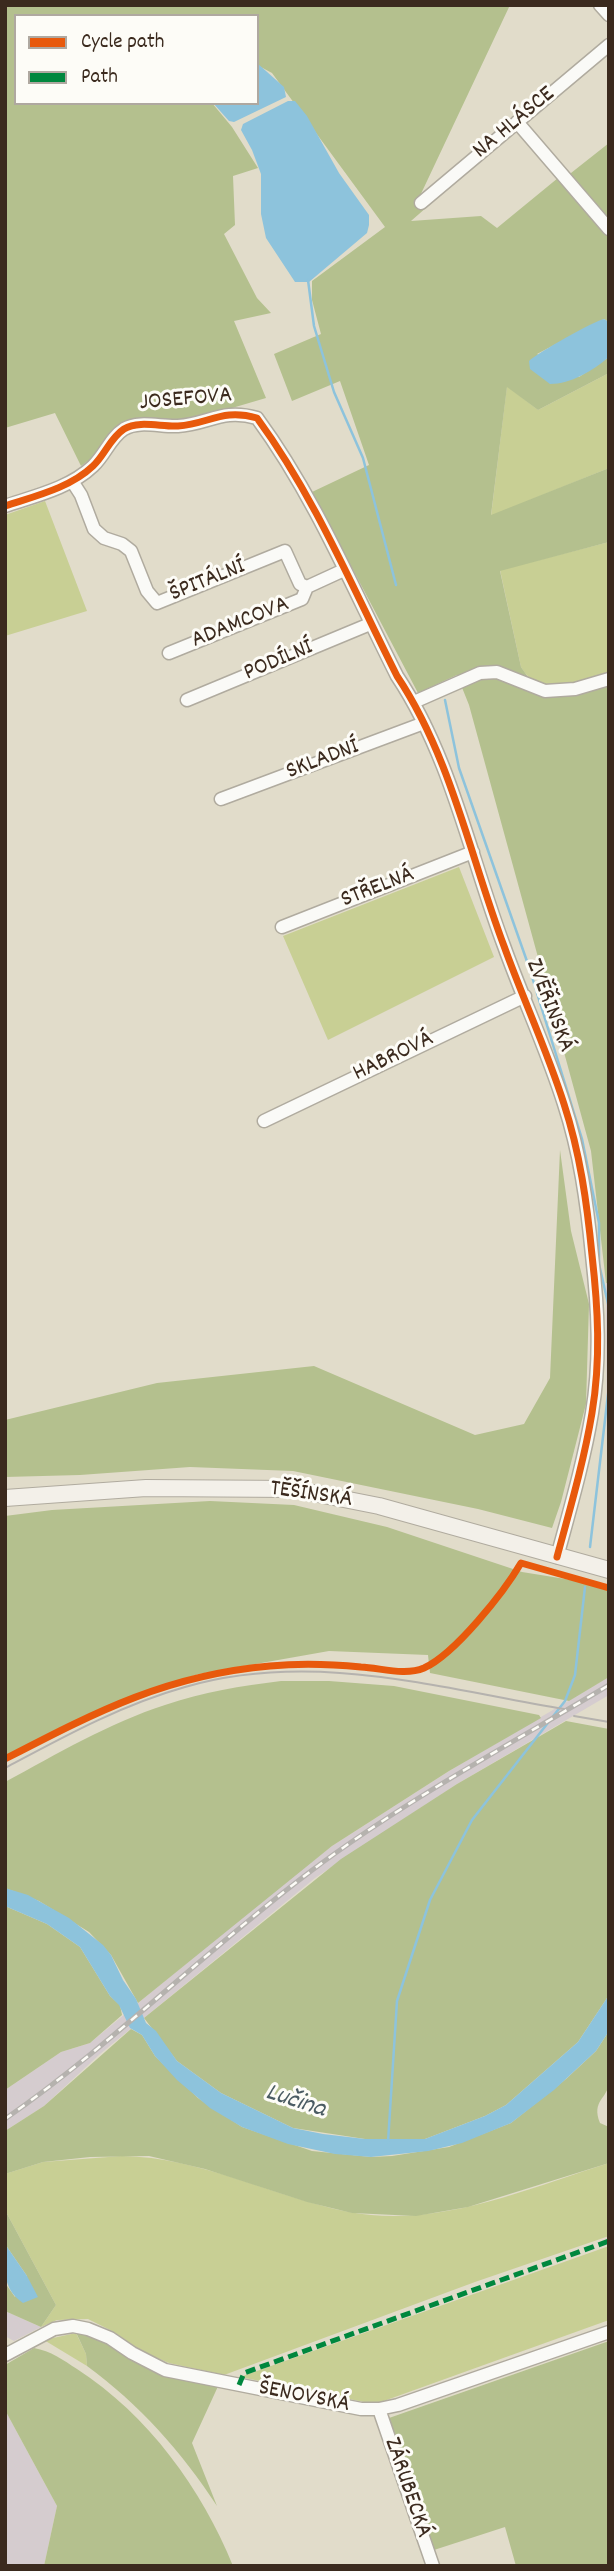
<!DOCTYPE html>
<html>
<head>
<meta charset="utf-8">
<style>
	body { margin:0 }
	#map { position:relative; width:614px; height:2571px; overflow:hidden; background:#e1dcca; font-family:Dekko,sans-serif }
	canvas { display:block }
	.frame { position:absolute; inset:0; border:7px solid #3b2a1e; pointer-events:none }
	.legend { position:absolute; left:14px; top:14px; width:245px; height:91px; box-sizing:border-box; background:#fdfcf7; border:2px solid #afa8a0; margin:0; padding:9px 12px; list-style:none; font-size:21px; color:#3b2a1e }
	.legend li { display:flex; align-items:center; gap:14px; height:35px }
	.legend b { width:35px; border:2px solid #afa8a0 }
</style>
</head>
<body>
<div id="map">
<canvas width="614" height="2571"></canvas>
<div class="frame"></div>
<ul class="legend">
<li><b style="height:9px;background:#e8590c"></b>Cycle path</li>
<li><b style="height:9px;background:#00873e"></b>Path</li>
</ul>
</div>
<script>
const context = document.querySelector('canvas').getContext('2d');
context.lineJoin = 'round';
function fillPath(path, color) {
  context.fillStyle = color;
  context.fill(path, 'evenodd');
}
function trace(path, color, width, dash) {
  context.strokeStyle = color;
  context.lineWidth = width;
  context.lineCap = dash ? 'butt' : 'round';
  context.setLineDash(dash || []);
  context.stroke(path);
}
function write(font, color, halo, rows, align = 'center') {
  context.font = font + ' Dekko,sans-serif';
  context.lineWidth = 6;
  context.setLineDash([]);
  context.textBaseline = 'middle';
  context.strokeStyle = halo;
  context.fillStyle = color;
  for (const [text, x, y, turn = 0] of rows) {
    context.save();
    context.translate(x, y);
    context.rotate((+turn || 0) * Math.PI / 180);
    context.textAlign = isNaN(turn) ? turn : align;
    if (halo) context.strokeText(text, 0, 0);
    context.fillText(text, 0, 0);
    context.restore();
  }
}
fillPath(new Path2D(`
	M606,1283L609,1284L607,1469Z
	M609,1677V1695L457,1784L315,1878L100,2054L44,2106L5,2131V2090L61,2052L90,2043L272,1892L332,1846L449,1771Z
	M5,2311L41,2327L14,2341L5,2336Z
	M5,2410L57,2506L44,2566H5Z`), '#d5cccf');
fillPath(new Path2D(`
	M609,373V468L491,516L507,386L538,410Z
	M45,501L87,611L5,636V515Z
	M609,542V674C594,678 556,690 542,686C533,683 526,675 521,667L500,570Z
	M459,867L494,957L328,1040L283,936Z
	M122,2156C201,2157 273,2197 349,2212C437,2229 526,2189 609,2163V2236L475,2282L224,2375L169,2363L143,2352L114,2332L88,2319L57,2320L41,2327L56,2305L5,2210V2174L43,2162Z
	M609,2246V2320L381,2402H364L240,2377Z
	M76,2333L86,2354L87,2366L44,2340Z`), '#c8cf94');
fillPath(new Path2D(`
	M5,5H510L419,198L427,207L411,221L481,216L497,228L558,178L571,173L609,143V322L604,319L537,354L579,377L609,357V373L538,410L507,387L491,515L609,468V542L500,571L521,667L542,697L609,686V1284L606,1283L591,1151L469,705L457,675L418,693L312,492L369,465L340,381L292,401L274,354L321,334L312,300V281L385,227L272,73L257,65V16H16V103H212L232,127L258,168L233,176L235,225L224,234L257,298L271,313L234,321L266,398L181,423L155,421L105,441L93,457L81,466L55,413L5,428Z
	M560,1150L571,1231L589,1304L586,1404L561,1502L552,1528L478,1509L293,1471L190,1467L80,1475L5,1477V1420L157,1383L314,1366L475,1435L524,1424L550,1378Z
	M210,1501L294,1505L387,1527L522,1572L609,1586V1677L569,1701L430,1673L428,1655L329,1651L199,1674L157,1687L122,1700L5,1760V1516L52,1510Z
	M281,1681H329L394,1686L539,1715L541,1718L449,1771L332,1846L138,2003L111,1955L89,1932L39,1901L5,1888V1782C57,1754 109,1723 165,1705C203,1692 241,1686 281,1681Z
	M566,1721L609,1729V1995L578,2042L506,2105L485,2116L425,2139H365L293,2128L221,2093L177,2061L144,2018L341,1859L457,1784Z
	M5,1906L47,1924L80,1947L110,1996L120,2005L122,2015L90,2043L61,2052L5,2090Z
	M131,2029L142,2035L155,2056L198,2098L242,2127L312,2151L371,2157L392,2156L449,2147L511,2123L566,2079L596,2051L609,2031C609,2048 610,2065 609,2082C608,2099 591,2100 600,2123L609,2127V2163L468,2207L416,2216L352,2213L307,2202L205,2169L149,2156L90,2157L43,2162L5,2174V2131L44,2106Z
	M5,2210L56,2305L41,2327L5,2311V2283L15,2297L27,2276L5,2244Z
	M73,2326L132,2353L220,2382L192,2443L217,2506C182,2452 139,2404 87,2366L86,2354Z
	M609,2341V2566H516L505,2527L434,2550L389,2418Z
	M34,2348C51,2351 63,2360 77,2369C148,2415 202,2489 233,2566H44L57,2506L5,2410V2365Z`), '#b4c08e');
fillPath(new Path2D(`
	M257,63L284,87L286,97L234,122L229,121L213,103H257Z
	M288,101H295L307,116L339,173L369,215V225L367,233L309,282H295L266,238L261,214V174L252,150L241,130L243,124Z
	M604,319L609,322V357C592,371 571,384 550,384L530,369L529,361C539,352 592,322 604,319Z
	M5,1888L28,1895L69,1918L103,1945L111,1955L123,1980L136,1999L146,2023L156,2031L177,2061L221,2093L293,2128L323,2134L365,2139H425L485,2116L506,2105L578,2042L609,1995V2031L596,2051L554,2090L511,2123L462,2143L428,2151L371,2157L335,2154L288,2144L242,2127L210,2108L177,2080L155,2056L142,2035L130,2028L119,2005L110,1996L80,1947L47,1924L5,1906Z
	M5,2244L27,2276L38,2297L23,2303C1,2288 5,2267 5,2244Z`), '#8dc3dc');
trace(new Path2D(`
	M308,280L314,326L334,392L363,458L396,585
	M445,700L459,768L529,967L582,1139L599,1223V1264L609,1308
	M590,1547L609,1386
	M388,2142L397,2001L430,1900L472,1820L565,1701L575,1675L585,1587`), '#8dc3dc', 2.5);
const minor = new Path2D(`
	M600,5L609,15
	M517,122L609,229
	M421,203L609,45
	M72,481L81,495L94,529L104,538L122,544L131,551L147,591L157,603L285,551L300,584L307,587
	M5,506C35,496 70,488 93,466C105,455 110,438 124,429C139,420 161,427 178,426C209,424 222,408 257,418C315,497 353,589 397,676C451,757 470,856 504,946C523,999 547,1050 564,1104C580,1153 587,1203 592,1255C598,1308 601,1359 592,1413C584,1461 570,1509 557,1557
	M169,653L302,599L307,587L344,570
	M187,700L370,624
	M414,702L480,673L497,672L545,691L575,689L609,679
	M221,799L424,723
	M282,927L473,852
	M264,1121L525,996
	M5,2355L54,2329L73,2326L88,2329L110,2338L132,2353L165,2370L361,2409H379L398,2405L609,2332
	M379,2409L433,2566`);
const secondary = new Path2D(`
	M5,1498L146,1488L293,1489L379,1506L609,1570`);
trace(minor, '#b0ab9f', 15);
trace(secondary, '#b0ab9f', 18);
trace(minor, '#fafaf7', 12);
trace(secondary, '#f3f0e9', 16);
trace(new Path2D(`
	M574,1716L609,1722
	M5,1768C63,1737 121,1705 185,1687C312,1650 438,1688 564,1709`), '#b5b2ae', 2);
const rail = new Path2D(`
	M5,2119C113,2044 206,1950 311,1871C404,1801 509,1745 609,1685`);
trace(rail, '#b5b2ae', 5);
trace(rail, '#fdfcf7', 2.5, [8]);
trace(new Path2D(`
	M239,2385L244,2373L609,2241`), '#00873e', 5, [10, 5]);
trace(new Path2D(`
	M5,506C35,496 70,488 93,466C105,455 110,438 124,429C139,420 161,427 178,426C209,424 222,408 257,418C315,497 353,589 397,676C451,757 470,856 504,946C523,999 547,1050 564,1104C580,1153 587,1203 592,1255C598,1308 601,1359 592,1413C584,1461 570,1509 557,1557
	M5,1759C96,1712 166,1675 270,1666C300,1663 331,1664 361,1667C381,1668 405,1676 424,1668C455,1654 504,1592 521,1563L609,1588`), '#e8590c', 7);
write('24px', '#3b2a1e', '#fdfcf7', [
	["NA HLÁSCE",515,124,-40],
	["JOSEFOVA",186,401,-5],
	["ŠPITÁLNÍ",208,582,-22],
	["ADAMCOVA",241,624,-22],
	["PODÍLNÍ",279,662,-23],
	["SKLADNÍ",323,761,-21],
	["STŘELNÁ",378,889,-21],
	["ZVĚŘINSKÁ",548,1006,69],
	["HABROVÁ",394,1058,-26],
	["TĚŠÍNSKÁ",311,1496,8],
	["ŠENOVSKÁ",304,2398,11],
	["ZÁRUBECKÁ",406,2488,71]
]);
write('italic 26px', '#4b5c63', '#fdfcf7', [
	["Lučina",295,2103,18]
]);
</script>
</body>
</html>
